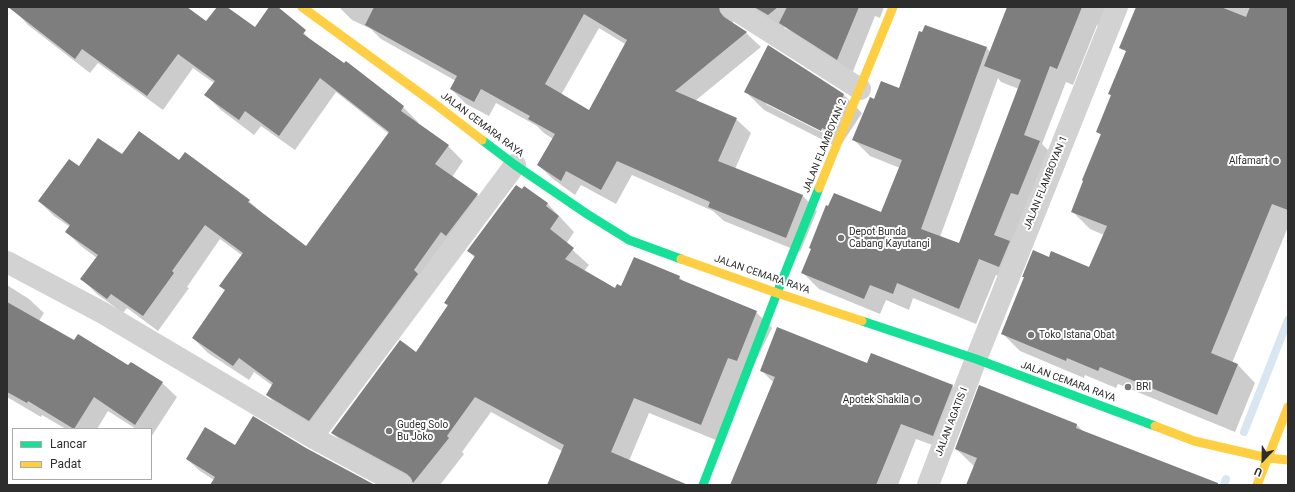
<!DOCTYPE html>
<html>
<head>
<meta charset="utf-8">
<style>
	body { margin:0 }
	#map { position:relative; width:1295px; height:492px; overflow:hidden; background:#fff; font-family:Roboto,sans-serif }
	canvas { display:block }
	.frame { position:absolute; inset:0; border:8px solid #2d2d2d; pointer-events:none }
	.legend { position:absolute; left:12px; top:428px; width:140px; height:52px; box-sizing:border-box; background:#fff; border:1px solid #ababab; margin:0; padding:5px 7px; list-style:none; font-size:12px; color:#2d2d2d }
	.legend li { display:flex; align-items:center; gap:8px; height:20px }
	.legend b { width:20px; border:1px solid #ababab }
	.north { position:absolute; left:1243px; top:440px; width:40px; height:40px; -webkit-text-stroke:3px #fff; paint-order:stroke; rotate:202deg; font-size:11px; font-weight:700; line-height:16px; text-align:center; color:#2d2d2d }
	.north::after { content:''; display:block; margin:auto; width:14px; height:18px; background:#2d2d2d; clip-path:polygon(50% 0,100% 100%,50% 72%,0 100%) }
</style>
</head>
<body>
<div id="map">
<canvas width="1295" height="492"></canvas>
<div class="frame"></div>
<ul class="legend">
<li><b style="height:5px;background:#16e098"></b>Lancar</li>
<li><b style="height:5px;background:#ffcf43"></b>Padat</li>
</ul>
<div class="north">U</div>
</div>
<script>
const context = document.querySelector('canvas').getContext('2d');
context.lineJoin = 'round';
function fillPath(path, color) {
  context.fillStyle = color;
  context.fill(path, 'evenodd');
}
function trace(path, color, width, dash) {
  context.strokeStyle = color;
  context.lineWidth = width;
  context.lineCap = dash ? 'butt' : 'round';
  context.setLineDash(dash || []);
  context.stroke(path);
}
function write(font, color, halo, rows, align = 'center') {
  context.font = font + ' Roboto,sans-serif';
  context.lineWidth = 4;
  context.setLineDash([]);
  context.textBaseline = 'middle';
  context.strokeStyle = halo;
  context.fillStyle = color;
  for (const [text, x, y, turn = 0] of rows) {
    context.save();
    context.translate(x, y);
    context.rotate((+turn || 0) * Math.PI / 180);
    context.textAlign = isNaN(turn) ? turn : align;
    if (halo) context.strokeText(text, 0, 0);
    context.fillText(text, 0, 0);
    context.restore();
  }
}
fillPath(new Path2D(`
	M14,7H185L207,22L218,7H226L255,28L270,8L304,33L311,40L345,64L346,62L403,107L418,122L417,124L448,146L463,161L452,177L477,195L492,210L324,435L282,410L267,395L273,386L254,372L249,380L208,353L193,338L225,290L243,256L220,239L187,287L189,288L158,331L127,308L123,313L97,294L82,279L97,258L82,247L66,232L70,227L54,216L39,201L79,167L122,156L179,162L249,201L262,213L306,247L389,134L336,92L295,150L261,126L254,135L221,110L206,95L214,83L193,68L163,110L98,63L90,73L28,25L13,9Z
	M339,7H884L880,18L875,16L852,74L795,37L785,27L783,29L735,15L733,21V24L746,33L761,47L695,101L736,119L751,133L735,169L803,196L817,211L800,252L724,221L713,211L632,175L616,204L581,185L575,195L553,179L538,165L553,139L544,133L537,126L496,103L489,116L466,104L451,89L456,81L381,39L371,29L352,20ZM599,28L625,44L589,111L561,95Z
	M1008,7H1107L1099,26L1097,25L1073,85L1066,82L1042,144L1056,158L1016,283L996,275L976,324L913,298L909,310L886,300L880,314L819,289L803,273L881,213L900,168L870,156L854,140L874,100L900,89L925,26L987,48L990,52ZM998,78L1001,82L1019,89L960,244L940,237Z
	M1149,7H1288V227L1232,363L1238,365L1255,383L1235,432L1118,384L1116,388L1085,375L1084,378L1020,351L1002,333L1049,258L1090,268L1104,235L1090,229L1072,211L1102,136L1097,132L1112,96L1109,94Z
	M746,92L844,95L862,113L839,148L764,110ZM766,102L826,132L825,134L766,104Z
	M547,203L574,232L566,244L589,265L584,271L616,289L679,277L684,282L756,312L772,328L716,440L649,413L629,461L686,485H548L562,451L491,412L462,452L464,454L440,485H415L348,448L332,433L416,353L448,306L445,303L475,258L468,251Z
	M7,285L29,299L44,313L39,321L75,342L162,383L177,397L151,437V429H136L108,411L97,429H66L42,415L41,417L7,397Z
	M867,365L952,386L968,401L949,451L916,439L898,485H731L773,382L762,371Z
	M980,386L1077,425L1084,432L1212,485H967L975,467L956,449Z
	M235,446L306,449L373,485H215L214,480L200,471L187,459Z`), '#0003');
trace(new Path2D(`
	M1244,432L1288,320
	M1224,485L1226,479`), '#d8e6f1', 8);
fillPath(new Path2D(`
	M8,7H187L206,21L217,7H227L255,27L269,7H278L306,30L303,34L344,63L346,61L404,106L401,111L449,145L435,164L478,194L446,236L441,232L414,270L418,274L309,421L266,395L273,383L239,358L233,366L192,338L225,290L219,286L243,253L205,225L172,271L174,273L143,316L111,294L107,299L80,279L98,255L65,232L70,225L38,201L69,159L79,166L98,138L122,154L139,131L179,160L185,152L250,200L248,202L306,246L389,132L320,78L279,136L245,111L239,120L204,95L215,81L178,54L147,96L82,49L75,59Z
	M374,7H719L720,12L724,17L747,32L675,91L737,118L718,161L803,195L786,238L708,207L710,202L617,161L601,190L566,171L561,181L537,165L555,134L528,119L530,116L481,89L474,102L450,89L457,76L365,25ZM584,14L627,40L589,110L545,84Z
	M754,7H778L768,15Z
	M787,7H859L837,60L779,23Z
	M1007,7H1082L1057,69L1050,66L1024,135L1040,141L1018,195L1011,193L994,235L1010,241L999,267L979,259L959,309L897,283L893,294L870,285L864,299L801,273L811,249L809,248L826,205L828,206L834,193L881,212L902,160L852,140L870,97L874,99L881,81L899,88L919,31L922,32L925,25L987,47L921,229L959,243L1021,80L984,66Z
	M1136,7H1221L1246,17L1250,7H1288V210L1272,204L1211,353L1238,364L1217,415L1100,367L1098,371L1067,358L1066,361L1001,334L1024,277H1022L1033,250L1049,257L1051,251L1089,267L1107,226L1071,212L1083,181L1082,180L1101,134L1096,132L1111,95L1108,94L1126,51L1119,48Z
	M768,45L844,94L829,131L822,128L821,131L744,92Z
	M516,185L522,189L524,186L548,203L546,206L559,216L550,229L574,248L565,259L615,288L617,284L621,286L634,257L680,276L679,279L757,311L737,361L728,358L701,425L634,398L611,452L688,485H547L564,445L475,397L447,436L449,438L413,483L411,478L407,474L331,433L400,340L416,352L448,305L444,303L475,256L467,251Z
	M7,302L74,340L78,334L128,365L131,362L163,382L135,425L94,397L74,429L28,401L27,403L7,392Z
	M777,327L867,363L871,353L953,385L933,436L901,424L876,485H730L775,377L760,371Z
	M979,385L1077,424L1076,428L1218,483V485H966L977,458L955,449Z
	M253,416L306,448L375,485H210L215,477L186,459L205,427L235,445Z`), '#7e7e7e');
trace(new Path2D(`
	M731,7L860,89
	M7,262L103,313L312,437L401,485
	M312,437L515,165
	M928,485L976,359L1117,7`), '#d2d2d2', 22);
trace(new Path2D(`
	M482,140L515,165L587,214L629,240L681,259
	M862,321L976,359L1155,426
	M703,485L777,293L819,188`), '#16e098', 9);
trace(new Path2D(`
	M302,7L435,104L482,140
	M819,188L893,7
	M681,259L777,293L862,321
	M1155,426L1194,441L1268,458L1288,460
	M1257,485L1288,407`), '#ffcf43', 9);
for (const [x, y, r, color] of [
	[1276,161,4,"#767676"],
	[841,238,4,"#767676"],
	[1031,335,4,"#767676"],
	[1128,387,4,"#767676"],
	[917,400,4,"#767676"],
	[389,431,4,"#767676"]
]) {
  const dot = new Path2D();
  dot.arc(x, y, r, 0, 2 * Math.PI);
  context.fillStyle = color;
  context.fill(dot);
  trace(dot, '#fff', 1.5);
}
write('10px', '#2d2d2d', '#fff', [
	["JALAN CEMARA RAYA",482,125,37],
	["JALAN FLAMBOYAN 2",825,146,-68],
	["JALAN FLAMBOYAN 1",1046,183,-68],
	["JALAN CEMARA RAYA",762,275,19],
	["JALAN CEMARA RAYA",1068,382,20],
	["JALAN AGATIS I",952,422,-69]
]);
write('10px', '#2d2d2d', '#fff', [
	["Alfamart",1268,161,"right"],
	["Depot Bunda",849,232],
	["Cabang Kayutangi",849,244],
	["Toko Istana Obat",1039,335],
	["BRI",1136,387],
	["Apotek Shakila",909,400,"right"],
	["Gudeg Solo",397,425],
	["Bu Joko",397,437]
], 'left');
</script>
</body>
</html>
